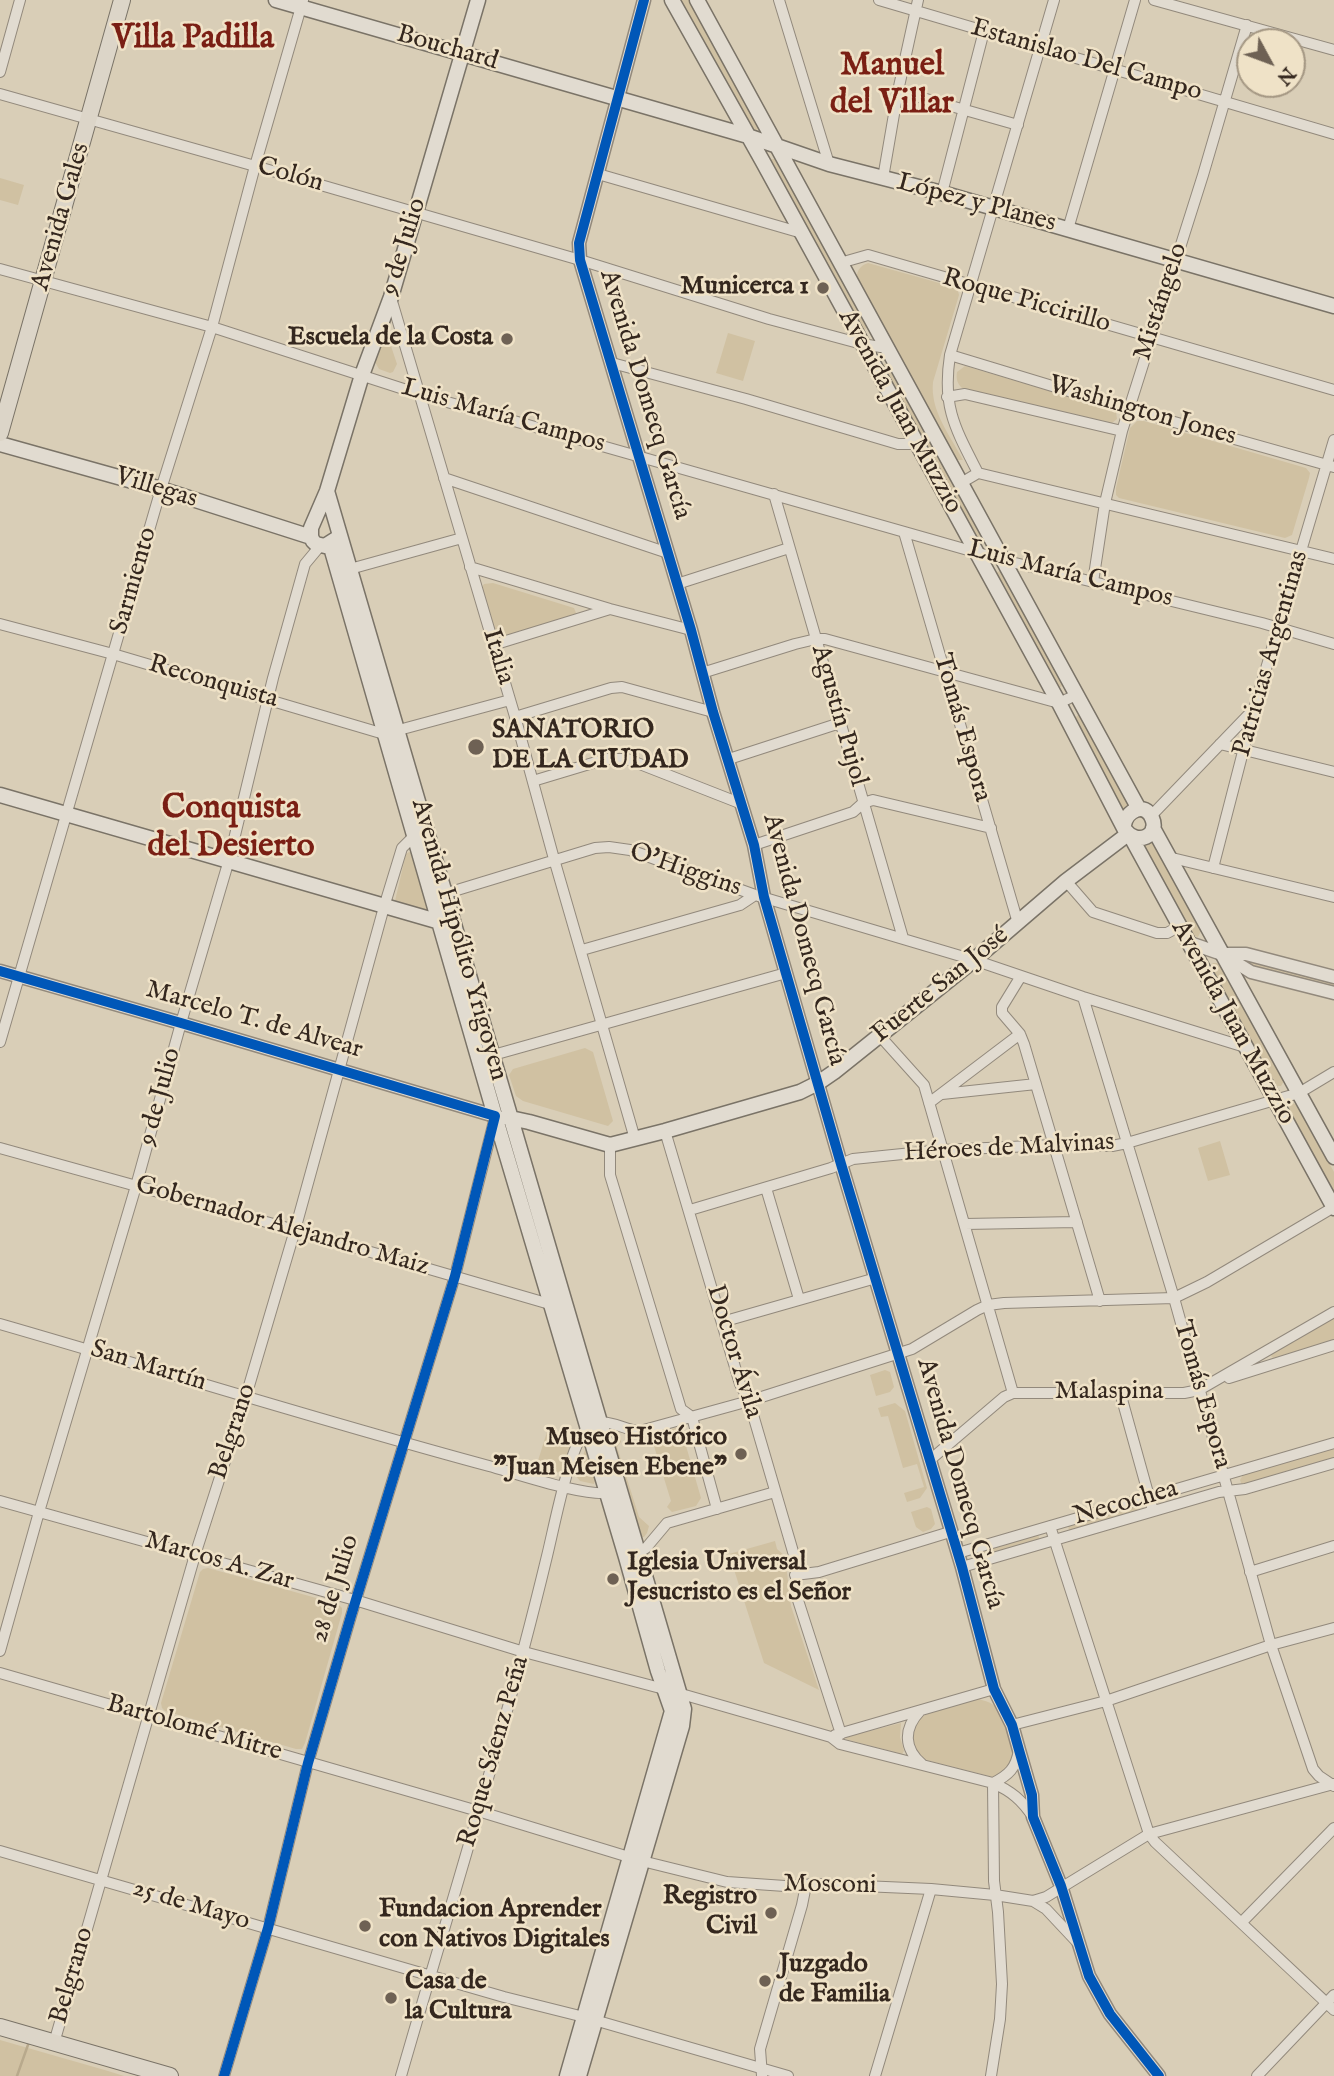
<!DOCTYPE html>
<html>
<head>
<meta charset="utf-8">
<style>
	body { margin:0 }
	#map { position:relative; width:1334px; height:2076px; overflow:hidden; background:#d9ceb7; font-family:"IM FELL English",serif }
	canvas { display:block }
	.north { position:absolute; left:1236px; top:28px; width:70px; height:70px; box-sizing:border-box; background:#efe2c7; border:2px solid #a49783; border-radius:50%; rotate:131deg; font-size:19px; font-weight:700; line-height:28px; text-align:center; color:#34271e }
	.north::after { content:''; display:block; margin:auto; width:24px; height:32px; background:#6e6154; clip-path:polygon(50% 0,100% 100%,50% 72%,0 100%) }
</style>
</head>
<body>
<div id="map">
<canvas width="1334" height="2076"></canvas>
<div class="north">N</div>
</div>
<script>
const context = document.querySelector('canvas').getContext('2d');
context.lineJoin = 'round';
function fillPath(path, color) {
  context.fillStyle = color;
  context.fill(path, 'evenodd');
}
function trace(path, color, width, dash) {
  context.strokeStyle = color;
  context.lineWidth = width;
  context.lineCap = dash ? 'butt' : 'round';
  context.setLineDash(dash || []);
  context.stroke(path);
}
function write(font, color, halo, rows, align = 'center') {
  context.font = font + ' "IM FELL English",serif';
  context.lineWidth = 5;
  context.setLineDash([]);
  context.textBaseline = 'middle';
  context.strokeStyle = halo;
  context.fillStyle = color;
  for (const [text, x, y, turn = 0] of rows) {
    context.save();
    context.translate(x, y);
    context.rotate((+turn || 0) * Math.PI / 180);
    context.textAlign = isNaN(turn) ? turn : align;
    if (halo) context.strokeText(text, 0, 0);
    context.fillText(text, 0, 0);
    context.restore();
  }
}
fillPath(new Path2D(`
	M680,0H691L759,126L758,129L754,131H751Z
	M776,158L869,325L864,331L860,330L770,163V160Z
	M0,178L24,185L18,205L0,200Z
	M868,263L950,286L958,291L959,295L933,382C930,411 950,435 963,460H954L857,281C856,272 859,266 868,263Z
	M728,333L755,341L743,381L716,373Z
	M384,343L391,346L397,364L393,372L390,373L379,369L375,362L381,345Z
	M887,363L891,365L981,532L980,536L976,538L882,365Z
	M965,366L1111,409L1116,412L1117,419L1112,423L962,388C957,383 956,379 957,372Z
	M1137,421H1144L1306,468L1310,473L1309,478L1292,535L1285,538L1119,498L1116,495V488L1130,428Z
	M1000,571L1004,573L1063,682L1062,686L1059,688L995,573Z
	M493,583L574,608L576,613L573,618L502,638L496,636L480,590L484,584Z
	M1078,715L1082,717L1132,806L1124,811L1073,720Z
	M1150,838L1201,931L1198,937L1192,935L1142,843Z
	M409,852H411L413,855L429,909L426,911L395,901L406,854Z
	M1244,959L1334,983V987L1243,963Z
	M1213,963H1217L1220,965L1284,1081L1281,1086H1275L1211,970V966Z
	M585,1048L593,1052L613,1121L608,1126L523,1101L516,1096L509,1075L513,1069Z
	M1291,1103L1297,1104L1334,1172V1193L1288,1109Z
	M1220,1141L1230,1175L1208,1181L1198,1148Z
	M1334,1318V1341L1273,1358L1271,1356L1274,1352Z
	M885,1370L890,1372L894,1387L890,1392L876,1396L870,1375Z
	M895,1403L905,1411L927,1488L920,1498L907,1502L904,1493L924,1487L917,1464L903,1468L888,1416L881,1417L878,1408Z
	M675,1428L682,1432L701,1498L696,1506L672,1512L667,1507L671,1501L654,1446L647,1439L650,1436Z
	M611,1430L621,1437V1442L617,1447L639,1517L649,1526L647,1533L644,1537H640L609,1433Z
	M547,1432L572,1440L564,1470L556,1473L536,1467Z
	M1334,1448V1459L1246,1484L1241,1483L1240,1480L1243,1475Z
	M585,1450H587L596,1478L594,1484L580,1481L576,1476Z
	M1139,1505L1141,1510L1069,1531L1068,1525Z
	M927,1507L931,1509L935,1524L931,1529L923,1532L916,1527L911,1512Z
	M1038,1535L1040,1540L974,1559L972,1554Z
	M775,1541L777,1549L785,1556L791,1606L819,1690L764,1663L729,1554Z
	M208,1568L338,1604L342,1608V1613L305,1743L302,1749H296L165,1711L162,1708L161,1703L200,1572L203,1569Z
	M979,1699C985,1701 990,1702 995,1706C1004,1714 1017,1753 1011,1764C1008,1770 1000,1775 993,1777L922,1759C909,1743 910,1738 917,1719L932,1712Z
	M901,1723L900,1737L904,1751L902,1754L845,1739L847,1737Z
	M0,2040L108,2071L124,2076H0Z`), '#d0c1a2');
trace(new Path2D(`
	M17,2076L29,2042`), '#b8a98c', 2.5);
const minor = new Path2D(`
	M779,0L829,164
	M879,0L1334,134
	M1154,0L1334,50
	M0,72L20,0
	M898,91L1018,125
	M0,94L255,166L580,260L769,319L862,344L887,348
	M598,174L802,233
	M883,178L898,91L918,0
	M942,193L984,31
	M1068,229L1135,0
	M840,263L868,255L1334,390
	M0,269L212,327L419,394L1003,560L1262,623L1334,644
	M391,298L516,720L554,859L635,1139
	M950,355L1128,409L1334,467
	M612,363L746,399L898,444H917
	M947,397L965,394L1122,431
	M978,473C955,428 942,407 950,355L1054,0
	M444,478L668,553
	M961,483L978,473L1334,559
	M774,494L903,938
	M904,532L1018,923
	M470,567L610,609L691,630
	M350,569L462,538
	M1093,582L1105,503L1122,431L1203,175L1247,25
	M677,584L789,548
	M0,624L113,654L384,734L510,700
	M493,645L610,609
	M702,673L795,644L816,639H825L1059,703L1076,695
	M515,717L611,688L622,687L713,712
	M1220,744L1334,772
	M729,759L840,723
	M533,781L606,759H627L742,804
	M1151,816L1253,710
	M754,845L853,812L863,803L873,800L991,828
	M1168,857L1334,897
	M1213,868L1254,709L1334,440
	M1066,881L1093,912L1157,933H1167L1180,926
	M444,894L595,848L609,847L630,850L755,895L974,960L1083,997L1245,1047
	M582,950L740,905L755,895
	M1021,976L1002,1007V1013L1020,1034L1024,1044L1100,1301
	M1083,997L1174,1298L1271,1645L1313,1769L1319,1776L1334,1786
	M880,1036L924,1085L1013,1393
	M0,1042L161,489L212,327L255,166L303,0
	M479,1059L786,973
	M942,1094L1036,1084
	M929,1103L1020,1034
	M665,1131L740,1384L749,1401L796,1562V1594L841,1734
	M610,1145V1175L681,1409L692,1417L717,1509
	M0,1148L295,1230L553,1305
	M766,1188L799,1299
	M690,1210L831,1168L853,1159L942,1150L1054,1145L1112,1146L1127,1143L1299,1093L1334,1072
	M965,1224L1077,1222
	M722,1322L876,1278
	M0,1324C163,1371 325,1422 489,1466C515,1473 591,1499 612,1492
	M1229,1378L1334,1345
	M1120,1392L1153,1511
	M930,1460L1004,1397L1013,1393H1184L1199,1390L1334,1312
	M0,1501L355,1600L524,1652L664,1689L831,1737L840,1744L993,1783C1011,1791 1022,1800 1033,1817
	M1050,1526L1149,1834L1155,1842L1334,2010
	M958,1553L1334,1443
	M636,1555L646,1548L667,1523L775,1492
	M962,1567L1219,1492L1245,1489L1334,1463
	M1250,1572L1334,1546
	M795,1575L819,1572L950,1532
	M0,1651L39,1512L136,1186L181,1023L229,860L273,678L305,564L320,546
	M0,1673L478,1811L642,1861L727,1882L785,1886L817,1884L931,1889L995,1895L1033,1901L1046,1909L1076,1941
	M920,1711C903,1729 904,1749 922,1764
	M1012,1725L1106,1701L1271,1645L1334,1628
	M835,1735L994,1689
	M993,1783C1009,1775 1016,1768 1019,1750
	M0,1851L504,1997L584,2017L788,2076
	M1033,1901L1046,1897L1149,1834L1333,1784
	M1242,1922L1334,1828
	M54,2043L195,1555L246,1396L295,1230L384,907L402,848L414,836L419,834
	M224,2076L268,1928L308,1763L351,1616L455,1276L495,1117
	M401,2076C451,1903 505,1731 547,1556C554,1528 569,1447 586,1430C603,1413 621,1430 640,1431L749,1401L912,1349L977,1310L988,1305L1004,1303L1174,1298L1207,1282L1334,1207
	M762,2076L760,2049L802,1905L806,1885
	M875,2076L931,1889
	M991,2076L1000,2019L1002,1984L998,1912L994,1881L993,1783
	M1257,2076L1334,1995`);
const tertiary = new Path2D(`
	M644,0L579,243L580,260L691,630L713,712L754,845L764,897L841,1164L962,1567L994,1689L1012,1725L1019,1750L1032,1795L1033,1817L1061,1886L1089,1976L1110,2014L1159,2076
	M1190,943L1222,954L1251,972L1334,993
	M1222,954H1246L1334,977
	M0,971L181,1023L495,1116`);
const secondary = new Path2D(`
	M276,0L748,136L829,164L942,193L1334,306
	M672,0L763,162L1059,703L1125,830C1137,846 1160,836 1152,818C1145,801 1126,811 1124,825
	M697,0L1139,809
	M0,444L161,489L311,537
	M327,491L684,1709L682,1726L579,2076
	M336,539L325,546L316,544L313,541L311,537V528L327,491L362,375L391,297L478,0
	M330,544L495,1116L626,1557L658,1671L672,1711L567,2076
	M0,795L440,922L446,921
	M1153,828L1334,1157
	M1131,837L1334,1208
	M506,1117L529,1122L610,1145L665,1131L800,1092L818,1083L834,1072L974,960L1066,881L1128,834`);
const primary = new Path2D(`
	M0,433L122,0
	M0,2027L170,2076`);
trace(minor, '#92897c', 12);
trace(tertiary, '#92897c', 15);
trace(secondary, '#7a7367', 17);
trace(primary, '#7a7367', 18);
trace(minor, '#e1dbd0', 10);
trace(tertiary, '#e1dbd0', 12);
trace(secondary, '#e1dbd0', 14);
trace(primary, '#dcd5c8', 16);
trace(new Path2D(`
	M644,0L579,243L580,260L691,630L713,712L754,845L764,897L841,1164L962,1567L994,1689L1012,1725L1019,1750L1032,1795L1033,1817L1061,1886L1089,1976L1110,2014L1159,2076
	M0,971L181,1023L495,1116L455,1276L351,1616L308,1763L268,1928L224,2076`), '#0057b8', 10);
for (const [x, y, r, color] of [
	[823,288,7,"#6e6154"],
	[507,339,7,"#6e6154"],
	[476,747,9,"#6e6154"],
	[741,1454,7,"#6e6154"],
	[613,1579,7,"#6e6154"],
	[771,1913,7,"#6e6154"],
	[365,1926,7,"#6e6154"],
	[765,1981,7,"#6e6154"],
	[391,1998,7,"#6e6154"]
]) {
  const dot = new Path2D();
  dot.arc(x, y, r, 0, 2 * Math.PI);
  context.fillStyle = color;
  context.fill(dot);
  trace(dot, '#efe2c7', 2.5);
}
write('26px', '#34271e', '#efe2c7', [
	["Bouchard",447,49,16],
	["Estanislao Del Campo",1086,61,16],
	["Colón",290,176,16],
	["López y Planes",976,204,15],
	["Avenida Gales",62,217,-74],
	["9 de Julio",405,247,-73],
	["Roque Piccirillo",1026,302,16],
	["Mistángelo",1162,302,-72],
	["Avenida Domecq García",644,395,73],
	["Avenida Juan Muzzio",899,412,61],
	["Washington Jones",1142,412,16],
	["Luis María Campos",503,417,16],
	["Villegas",156,489,17],
	["Luis María Campos",1070,575,14],
	["Sarmiento",135,581,-74],
	["Patricias Argentinas",1272,654,-74],
	["Italia",497,657,73],
	["Reconquista",213,683,16],
	["Agustín Pujol",838,716,74],
	["Tomás Espora",961,728,74],
	["O'Higgins",685,871,19],
	["Avenida Hipólito Yrigoyen",458,940,74],
	["Avenida Domecq García",803,940,75],
	["Fuerte San José",941,986,-39],
	["Marcelo T. de Alvear",254,1021,16],
	["Avenida Juan Muzzio",1232,1023,61],
	["9 de Julio",161,1097,-75],
	["Héroes de Malvinas",1009,1149,-3],
	["Gobernador Alejandro Maiz",282,1227,16],
	["Doctor Ávila",733,1352,73],
	["San Martín",148,1367,17],
	["Malaspina",1109,1393],
	["Tomás Espora",1201,1395,74],
	["Belgrano",234,1432,-72],
	["Avenida Domecq García",959,1484,74],
	["Necochea",1126,1504,-16],
	["Marcos A. Zar",219,1562,16],
	["28 de Julio",336,1589,-73],
	["Bartolomé Mitre",194,1729,16],
	["Roque Sáenz Peña",495,1752,-74],
	["Mosconi",830,1886,1],
	["25 de Mayo",191,1906,17],
	["Belgrano",73,1976,-74]
]);
write('bold 26px', '#34271e', '#efe2c7', [
	["Municerca 1",809,288,"right"],
	["Escuela de la Costa",493,339,"right"],
	["SANATORIO",492,732],
	["DE LA CIUDAD",492,762],
	["Museo Histórico",727,1439,"right"],
	["\"Juan Meisen Ebene\"",727,1469,"right"],
	["Iglesia Universal",627,1564],
	["Jesucristo es el Señor",627,1594],
	["Registro",757,1898,"right"],
	["Civil",757,1928,"right"],
	["Fundacion Aprender",379,1911],
	["con Nativos Digitales",379,1941],
	["Juzgado",779,1966],
	["de Familia",779,1996],
	["Casa de",405,1983],
	["la Cultura",405,2013]
], 'left');
write('bold 33px', '#7a1f14', '#efe2c7', [
	["Villa Padilla",193,40],
	["Manuel",892,67],
	["del Villar",892,105],
	["Conquista",231,810],
	["del Desierto",231,848]
]);
</script>
</body>
</html>
